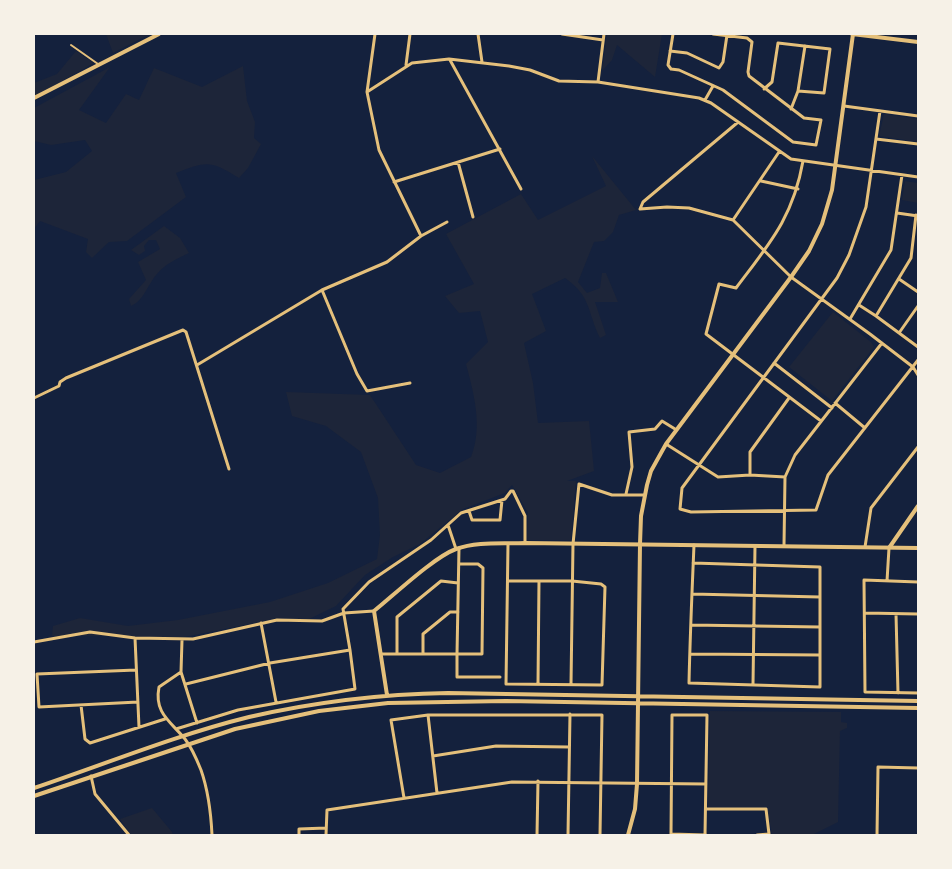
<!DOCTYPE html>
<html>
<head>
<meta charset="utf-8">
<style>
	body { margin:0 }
	#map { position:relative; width:952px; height:869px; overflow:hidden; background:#14213d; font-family:"Titillium Web",sans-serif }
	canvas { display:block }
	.frame { position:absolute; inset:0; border:35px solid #f6f1e7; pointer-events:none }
</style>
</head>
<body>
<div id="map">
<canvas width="952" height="869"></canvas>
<div class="frame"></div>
</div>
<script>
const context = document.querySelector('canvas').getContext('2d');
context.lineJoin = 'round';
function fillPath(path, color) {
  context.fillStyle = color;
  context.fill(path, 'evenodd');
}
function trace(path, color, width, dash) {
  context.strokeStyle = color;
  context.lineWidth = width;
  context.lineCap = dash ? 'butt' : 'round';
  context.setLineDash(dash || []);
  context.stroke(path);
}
fillPath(new Path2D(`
	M106,34H150L113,53Z
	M607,34H662L655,77L617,45L612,60L602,71Z
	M76,51L94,63L34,97V83L57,74Z
	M243,66L247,101L255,122L254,138L261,144L248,168L239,178C210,160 207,161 176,173L186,197L127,241L109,242L92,258L86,252L88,239L40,221L34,229V180L66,172L92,151L85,140L51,145L34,141V108L110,67L79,110L106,123L126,94L139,100L154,68L202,87Z
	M884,114L918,119V142L879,136Z
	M592,156L636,210L619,215L613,232L604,241L594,242L578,282L587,293L600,288L602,273H606L618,302H595L606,335L600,338C587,312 592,297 565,278L532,294L546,331L524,343L533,383L538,423L589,421L594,471L567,481H576L571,540H527L528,513L512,485L505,493L463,509L420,544L393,557L365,575L336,606L307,620L280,618L169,640L117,636H52L53,626L80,618L128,626L178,620L270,602L328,583L377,559L380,535L378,498L361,452L326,426L292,416L286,392L370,395L416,465L440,473L471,457C483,427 474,394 466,364L488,342L480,311L459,313L445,296L474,284L446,234L521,194L538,220L606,186Z
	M905,181L918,183V203L902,200Z
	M164,226L180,238L189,253C176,259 165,264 156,275C147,286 144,300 131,306L129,299L146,280L138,262L160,249L156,240H149L144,246L145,251L139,255L131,250Z
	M833,312L871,342L874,347L832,401L789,367Z
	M710,711L841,712V722L847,723V728L840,731L838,822L812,835H772L767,807H708Z
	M152,808L172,832L173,835H131L120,819Z`), '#1d2539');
trace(new Path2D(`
	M71,45L98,64`), '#e5c07b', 2);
trace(new Path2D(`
	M375,34L367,92L379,150L421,236
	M478,34L482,62
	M562,34L603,40
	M673,34L668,65L671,69L679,70L723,90L793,142L816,145L821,120L804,118L749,76L748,72L752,42L747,38L713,34
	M670,51L687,53L719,68L723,62L727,35
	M450,60L521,189
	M406,65L410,34
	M598,82L604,34
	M764,89L772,82L778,43L830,49L824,93L798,91
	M367,92L412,63L449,59L509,66L530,70L559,81L598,82L699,98L711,103L791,159L918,177
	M705,100L713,86
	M844,106L918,116
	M791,109L798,91L805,46
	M880,111L866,207L849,255L837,278L682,488L680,509L691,512L816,510L828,475L918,360
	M876,139L918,144
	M803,161C793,218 769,244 736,288L719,284L706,334L821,421
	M458,162L473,217
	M761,181L798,189
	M394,182L500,149
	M640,209L667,207L689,208L733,220L791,277L870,334L913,367L918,375
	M640,209L643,202L737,123
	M897,213L918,216
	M733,220L779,152
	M899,279L918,292
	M322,290L357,374L367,391L410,383
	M859,305L876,316L911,258L916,215
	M876,316L918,347
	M850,319L891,250L902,175
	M899,333L918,306
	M774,363L832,408
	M197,365L322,290L387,262L421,236L447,222
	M34,398L59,386L60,382L66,378L183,330L186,332L229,469
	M835,403L865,428
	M666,444L718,477L750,475L785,477
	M750,475V452L789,398
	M626,494L632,467L629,432L655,429L662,421L675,429
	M469,511L472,520H500L502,500
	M448,525L456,549
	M784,545L785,477L795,455L882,343
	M865,547L871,508L918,447
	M693,563L820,567V687L689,683C690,637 692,591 694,545
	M459,564H478L483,568L482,654H457V677H500
	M508,581H572L601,584L605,587L602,685L506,684L508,544
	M887,581L889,548
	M918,582L864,580L865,692L918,693
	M692,594L820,597
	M865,613L918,614
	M896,614L898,693
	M261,623L276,702
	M691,625L820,627
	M135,638L139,727
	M182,640L181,672L197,723
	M34,642L90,632L135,638L193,639L277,620L322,621L344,613L374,611
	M397,653V617L441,581L458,583
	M382,654H457L459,548
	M423,654V634L450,612H458
	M690,654L820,655
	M136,670L37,674L39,707L138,702
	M181,672L159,687C154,713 170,721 185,739C192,748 197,760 201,770C208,790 211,814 212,835
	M186,684L270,663L350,650L343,609L369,582L431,540L461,513L505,499L511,491H513L525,516V543
	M538,684L539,581
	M571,684L573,544L579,484L612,495H644
	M753,684L755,546
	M81,705L85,739L90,743L165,719
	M428,715L437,793
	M176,729L238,710L355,689L350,650
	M433,756L496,746L569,747
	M91,776L95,794L129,835
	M404,798L391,720L428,715H602L600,835
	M706,809H766L769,834L757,835
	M671,834L672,715H707L705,835
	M671,834L706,835
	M299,835V829L326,828
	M326,835L327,810L512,782L706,784
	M537,835L538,781
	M568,835L570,714
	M877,835L878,767L918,768`), '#e5c07b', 3);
trace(new Path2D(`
	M852,34L918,42
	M34,98L159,34
	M889,548L918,506
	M387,695L374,611C394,595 434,557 456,549C477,541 503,544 525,543L918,548
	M34,788C105,764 176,735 249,717C315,702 381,694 448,693L918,701
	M34,796L235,729L319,711L388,703L506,701L918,708
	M628,835L635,809L637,784L640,544L641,516L647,485L651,471L666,444L791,277L809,251L822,224L832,190L853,34`), '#e5c07b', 4);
</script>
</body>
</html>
